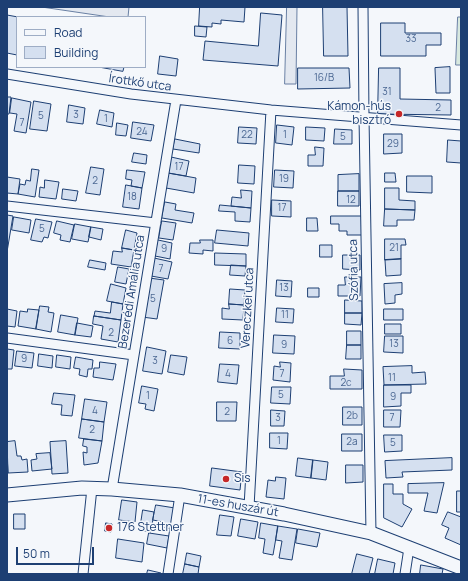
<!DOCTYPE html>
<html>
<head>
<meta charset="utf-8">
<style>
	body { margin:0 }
	#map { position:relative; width:468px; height:581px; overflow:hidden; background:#f4f7fb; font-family:Manrope,sans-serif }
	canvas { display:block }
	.frame { position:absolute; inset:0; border:8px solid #1d3f73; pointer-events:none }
	.legend { position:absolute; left:16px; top:16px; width:130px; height:52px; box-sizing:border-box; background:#f4f7fb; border:1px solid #9eadc5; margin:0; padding:5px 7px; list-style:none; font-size:12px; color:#1d3f73 }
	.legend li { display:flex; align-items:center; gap:8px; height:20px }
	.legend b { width:20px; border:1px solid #9eadc5 }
	.scale { position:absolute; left:16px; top:547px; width:78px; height:18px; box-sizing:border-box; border:2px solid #1d3f73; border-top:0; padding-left:5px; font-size:12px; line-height:14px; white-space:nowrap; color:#1d3f73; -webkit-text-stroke:3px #f4f7fb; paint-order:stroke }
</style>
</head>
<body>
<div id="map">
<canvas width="468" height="581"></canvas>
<div class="frame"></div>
<ul class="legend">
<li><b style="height:5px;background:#f4f7fb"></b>Road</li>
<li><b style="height:11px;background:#d5e0f0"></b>Building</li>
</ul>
<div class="scale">50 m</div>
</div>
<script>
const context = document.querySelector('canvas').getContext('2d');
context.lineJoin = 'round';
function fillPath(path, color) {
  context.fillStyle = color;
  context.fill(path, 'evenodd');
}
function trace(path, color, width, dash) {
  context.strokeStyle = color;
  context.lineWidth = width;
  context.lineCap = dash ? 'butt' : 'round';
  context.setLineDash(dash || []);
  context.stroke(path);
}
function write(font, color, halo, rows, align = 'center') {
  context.font = font + ' Manrope,sans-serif';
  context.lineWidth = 3;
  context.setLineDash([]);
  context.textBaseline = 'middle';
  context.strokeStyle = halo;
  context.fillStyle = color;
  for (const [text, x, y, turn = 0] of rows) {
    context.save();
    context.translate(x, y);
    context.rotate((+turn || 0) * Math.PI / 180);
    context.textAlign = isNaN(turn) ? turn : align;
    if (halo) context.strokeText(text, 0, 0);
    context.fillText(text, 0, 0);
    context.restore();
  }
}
const green = new Path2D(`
	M458,17H461V65H456Z`);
fillPath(green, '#d7e8df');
trace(green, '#687fa3', 1);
const parking = new Path2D(`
	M42,7H129L128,17H110Z
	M287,7H297L296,84H285Z`);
fillPath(parking, '#e3e8f0');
trace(parking, '#687fa3', 1);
const building = new Path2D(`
	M200,7H245L244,22L221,20V24L212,23V27L199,26Z
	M323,7H347L348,56H324Z
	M261,13L282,15L278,66L203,60L205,41L258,46Z
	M7,15L18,17L17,55L7,53Z
	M381,23H405V33H441V45H426V56H381Z
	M195,26L207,27L206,37L195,36Z
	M160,56L178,59L176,76L158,74Z
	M99,67H124L123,71Z
	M450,67V93H436L435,68Z
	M298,68H349L350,88L298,89Z
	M379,68H400V99L451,100V115L378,114Z
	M7,97H11L9,114H7Z
	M12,98L31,102L26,133L14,131L17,114L10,113Z
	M34,101L51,104L47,131L30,129Z
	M69,105L85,108L83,124L67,122Z
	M100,110L114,113L112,127L97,124Z
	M133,122L154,125L151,141L131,138Z
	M117,123L128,125L126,136L116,135Z
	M277,125L294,127L292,145L276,143Z
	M239,127L257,128L256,144L238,143Z
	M306,127L325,128L324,141L306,140Z
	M335,129L352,130V144H334Z
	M384,134H402V153L384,154Z
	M175,139L200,144L199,153L173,149Z
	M448,140L461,141V163L447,162Z
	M315,147L324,148L323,166H308V155H315Z
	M134,153L147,155L146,164L132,162Z
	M171,157L189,161L186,176L168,173Z
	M239,165L255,166L254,184L238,183Z
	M91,167L104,169L100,195L86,193Z
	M32,169L39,170L35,197L18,194L20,184L25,185L26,180L30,181Z
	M127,170L145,172L142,188L131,186L132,180L126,179Z
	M275,170L294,171L293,188L274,187Z
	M168,173L196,178L194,193L166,188Z
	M385,173H395L396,182H385Z
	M359,174V191H338V175Z
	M407,176H432V193L407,192Z
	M7,177L20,179L18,194L7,193Z
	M45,180L59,182L56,199L39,197L40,187L44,188Z
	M126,185L142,188L139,209L123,207Z
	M385,188H399V200L415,201V210L385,209Z
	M63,189L78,191L76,201L62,199Z
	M241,190L252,191L251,208L231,206L232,197L241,198Z
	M338,191H359V206H338Z
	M272,200L291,201V217L272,216Z
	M165,202L176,204L175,210L194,213L192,223L162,218Z
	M220,205L251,208L250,222L235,221V212L219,211Z
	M385,209L415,210L414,220H397V226H384Z
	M7,215L13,216L7,252Z
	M331,216H363V235H347V231H339V224H331Z
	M14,217L31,220L29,233L12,230Z
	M307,218H317L318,231H307Z
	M36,219L52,222L48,238L44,237L42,242L31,240Z
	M57,221L74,225L70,242L60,240L61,235L54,233Z
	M162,221L176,223L173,240L159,238Z
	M75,224L91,227L88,242L72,239Z
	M91,227L103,229L101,240L89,237Z
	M126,230L137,233L134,250L122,248Z
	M217,230L249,233L248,246L215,243Z
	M385,239H405L406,245H401V259L385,260Z
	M158,240L172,243L170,259L155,256Z
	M200,240H213V251L203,250V254L189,253L190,243H200Z
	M320,245H332V257H320Z
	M122,248L134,250L131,267L111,264L113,251L122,252Z
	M215,253L246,254V266L215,265Z
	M343,255H360V270L343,269Z
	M154,258L172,262L168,279L151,276Z
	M401,259V275L386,276L385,260Z
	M90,260L106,263L105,270L88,267Z
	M231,265L246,266L245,276L230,275Z
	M118,267L129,269L126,284L115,282Z
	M345,277H361L360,296H338V285H345Z
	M149,278L164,280L157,319L142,317Z
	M277,280L292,281L291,297L276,296Z
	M402,283V294L395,295V303L385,304L384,284Z
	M111,284L126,288L123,304L107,301Z
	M308,288H319V297H308Z
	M230,289L245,290L244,305L229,304Z
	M345,300L362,301V313H345Z
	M112,302L123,304L121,320L94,316L95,311L110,313Z
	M229,304L244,305L243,320L222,319V308L229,309Z
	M40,306L49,307L48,312L54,313L51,332L36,329Z
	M277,308L294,309L293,323L276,322Z
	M7,309L17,311L15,327L7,326Z
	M28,309L39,310L36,329L18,326L20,311L27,312Z
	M384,309H403V320H384Z
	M345,313H362L361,325L345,324Z
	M61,315L78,318L75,335L58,332Z
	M94,316L121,320L118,342L101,339L103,326L93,324Z
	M77,323L93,326L91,337L75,335Z
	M385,324H401V334H385Z
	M347,331H361V345H347Z
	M220,332L240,333V349L219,348Z
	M274,335L295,336L294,354L273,353Z
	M385,336H403V353L384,352Z
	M347,345H361V359H346Z
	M147,347L166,351L162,374L143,371Z
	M7,349L14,350L12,369H7Z
	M17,351L34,353L32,368L15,366Z
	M39,354L53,356L52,368L38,366Z
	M57,355L71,357L70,369L56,367Z
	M171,355L187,357L184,375L168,372Z
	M76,357L93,360L92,369H88L87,377L79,375L80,369L74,368Z
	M100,362L116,364L113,380L93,377L94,368H99Z
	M280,362L291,363L290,382L273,380L274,366L280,367Z
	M220,364L239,365L237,384L218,382Z
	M412,366V373L425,372L426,384L384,385L383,367Z
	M344,369L362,370V389H330V376H344Z
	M384,385H411V393H401V406L384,407Z
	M142,386L158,389L154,411L145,409L146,404L139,403Z
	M272,387H291L290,404L271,403Z
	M54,393L75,395L72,416L61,415L62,405L52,404Z
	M85,399L107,402L104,422L82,419Z
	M217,402H237L236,421H217Z
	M343,407H362V425H343Z
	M271,410L285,411L284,426H271Z
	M384,410H401L400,427H384Z
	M82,419L104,422L102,441L79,438Z
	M270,433H288L287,449L270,448Z
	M342,434H362V451H342Z
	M384,435H402V451L385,452Z
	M84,439L102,441L98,463L84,465L83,452L87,453V447L83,446Z
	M15,441L17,456H21L22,460L27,459L28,472L8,473L7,442Z
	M66,441L68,473L52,474L50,442Z
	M50,453L52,469L32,471L31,460L37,459L36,454Z
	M7,454L8,473L7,474Z
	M298,458L313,460L311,478L296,476Z
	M452,458V470L402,472L403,477L386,478L385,461Z
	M313,460L328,462L326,480L311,478Z
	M346,465H363V482L346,483Z
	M212,468L242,472L240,490L210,486Z
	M276,477L286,478L284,499L266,497L268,480L275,481Z
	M444,483L437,513L424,511L428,493H408V484Z
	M384,484H393V494H403V504L412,509L402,527L384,518Z
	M457,491H461V512H457Z
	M122,500L137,502L135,522L119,520Z
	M156,505L175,508L171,529L162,527L163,522L153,520Z
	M143,510L154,512L151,532L140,530Z
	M448,512L461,517V545L445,538L449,528L442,525Z
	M14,514H25V529H14Z
	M220,515L234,517L231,536L217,535Z
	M241,519L258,522L255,539L238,536Z
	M106,523L112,524L111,532L105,531Z
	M261,523L278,526L273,555L263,553L265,539L259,538Z
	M278,526L297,529L292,560L279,558L282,541L276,540Z
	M298,529L320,533L317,547L296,543Z
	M149,533L169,536L167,548L147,544Z
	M118,539L144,543L142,562L116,558Z
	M187,553L201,556L199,567L185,564Z
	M357,554L373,558L369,574H352Z
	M378,559L395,563L393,574H375Z
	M185,564L199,567L198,574H183Z
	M421,565L443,569L442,574H420Z
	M148,570L161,573V574H147Z`);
fillPath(building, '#d5e0f0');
trace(building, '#1d3f73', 1);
const street = new Path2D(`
	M363,7L364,117L371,533
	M7,74L131,94L271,110L461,125
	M7,206L156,223
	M7,338L134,355
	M112,489L176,100
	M249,507L271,110
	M83,574L92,488
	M168,574L180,495
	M405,574L409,548`);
const secondary = new Path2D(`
	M7,495L82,488L112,489L180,495L284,514L371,533L461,568`);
trace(street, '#1d3f73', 11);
trace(secondary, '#1d3f73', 15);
trace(street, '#f4f7fb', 9);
trace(secondary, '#f4f7fb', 13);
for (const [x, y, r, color] of [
	[399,114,4,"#c62828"],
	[226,479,4,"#c62828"],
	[109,528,4,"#c62828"]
]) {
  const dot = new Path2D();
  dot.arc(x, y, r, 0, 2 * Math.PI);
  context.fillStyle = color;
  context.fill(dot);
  trace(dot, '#f4f7fb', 1.5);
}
write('10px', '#4b6792', null, [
	["33",411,39],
	["16/B",324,78],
	["31",387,92],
	["2",438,108],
	["3",76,115],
	["5",41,116],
	["1",106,119],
	["7",22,123],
	["24",142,132],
	["22",247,135],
	["1",285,135],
	["5",343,137],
	["29",393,144],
	["17",179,167],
	["19",284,179],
	["2",95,181],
	["18",132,197],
	["12",351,200],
	["17",282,208],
	["5",42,229],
	["21",394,248],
	["9",164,249],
	["7",161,269],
	["13",284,288],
	["5",153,299],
	["11",285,315],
	["2",111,333],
	["6",230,341],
	["13",394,344],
	["9",284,345],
	["9",24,359],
	["3",155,361],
	["4",228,374],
	["7",282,374],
	["11",392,378],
	["2c",346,383],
	["5",281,395],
	["1",148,396],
	["9",393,397],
	["4",95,411],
	["2",227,412],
	["2b",352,416],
	["3",278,418],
	["7",392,418],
	["2",92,430],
	["1",279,441],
	["2a",352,442],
	["5",393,443]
]);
write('12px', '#1d3f73', '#f4f7fb', [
	["Írottkő utca",140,83,8],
	["Szófia utca",354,270,-91],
	["Bezerédi Amália utca",132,292,-81],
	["Vereczkei utca",248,308,-87],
	["11-es huszár út",238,506,10]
]);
write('12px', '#1d3f73', '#f4f7fb', [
	["Kámon-hús",391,107,"right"],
	["bisztró",391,121,"right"],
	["Sis",234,479],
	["176 Stettner",117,528]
], 'left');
</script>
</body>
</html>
